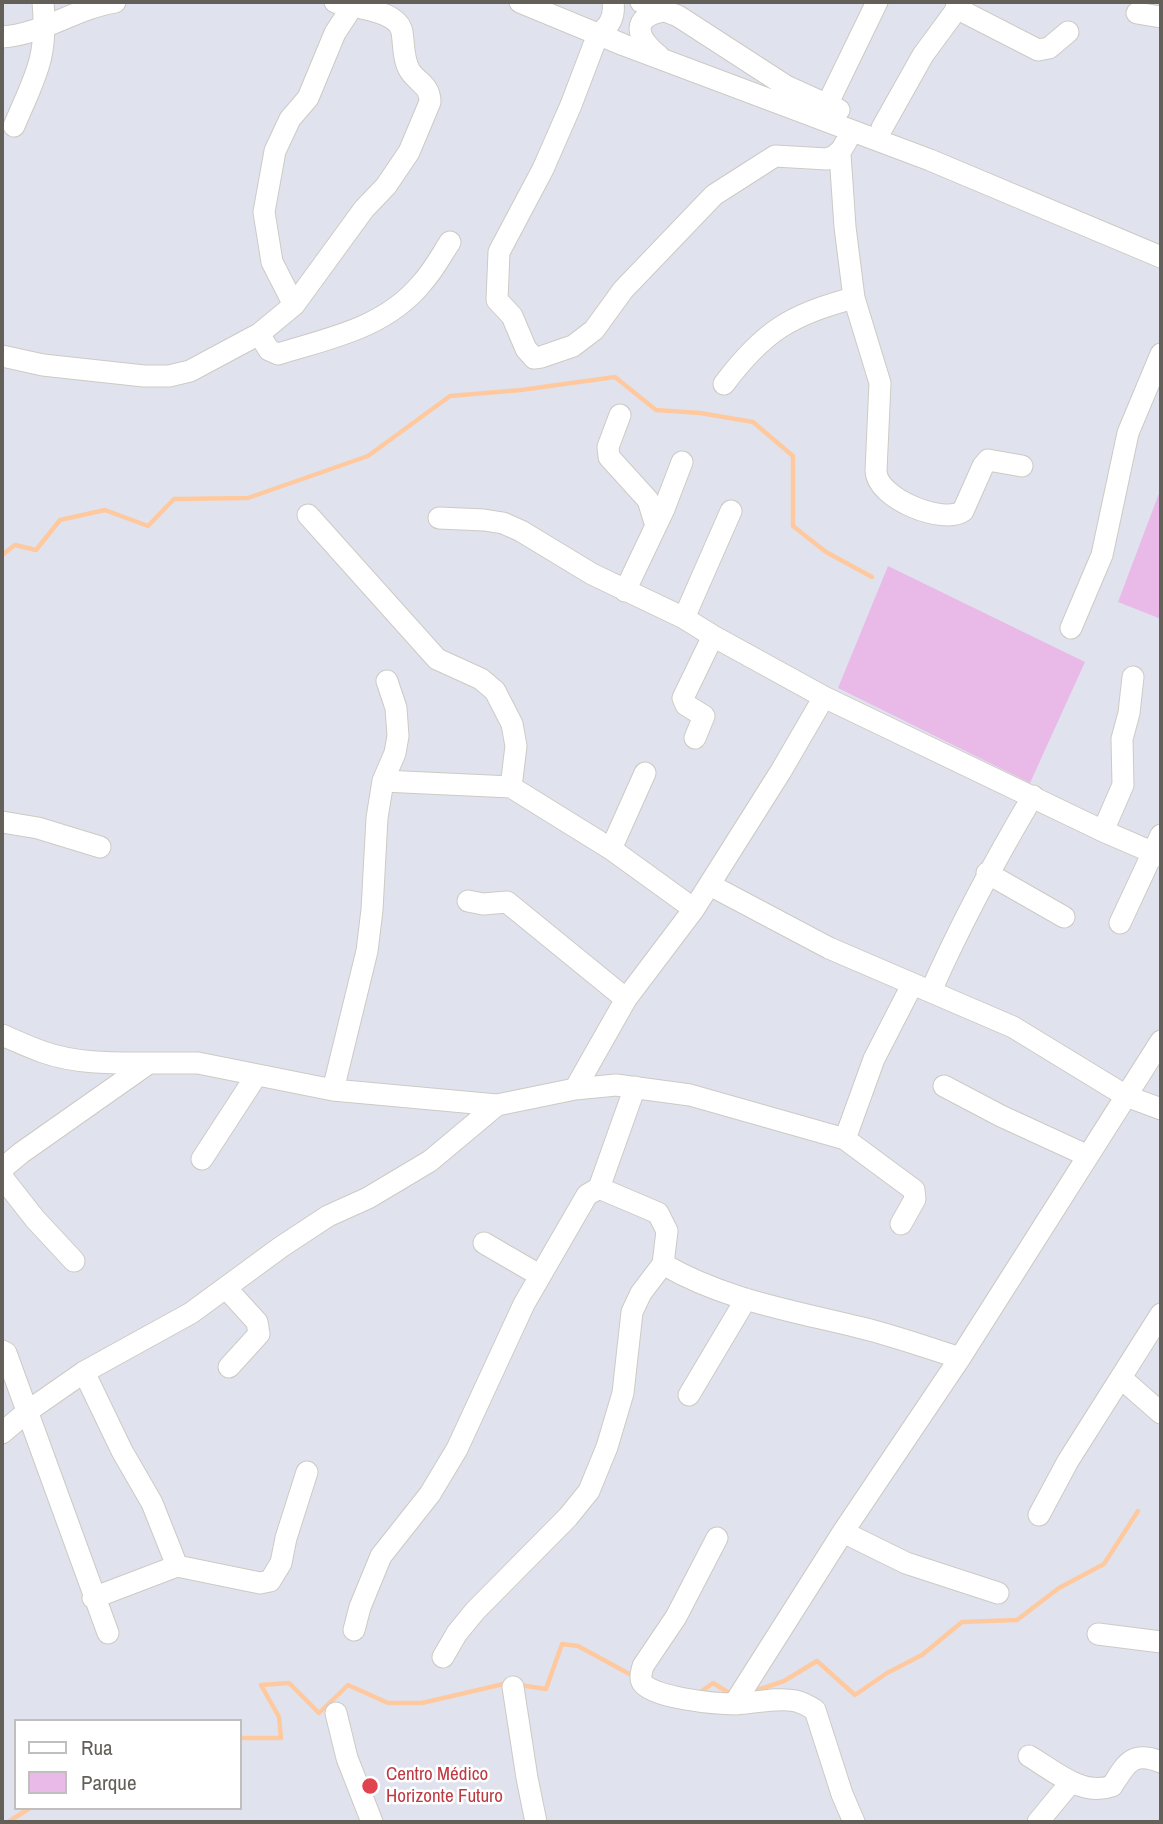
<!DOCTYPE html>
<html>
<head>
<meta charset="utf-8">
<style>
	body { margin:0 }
	#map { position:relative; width:1163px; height:1824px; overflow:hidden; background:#e0e3ee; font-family:"Archivo Narrow",sans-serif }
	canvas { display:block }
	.frame { position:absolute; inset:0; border:4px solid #635f59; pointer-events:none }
	.legend { position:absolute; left:14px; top:1719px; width:228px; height:91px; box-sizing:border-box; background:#fff; border:2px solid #c1bfbd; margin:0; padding:9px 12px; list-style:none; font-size:21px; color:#635f59 }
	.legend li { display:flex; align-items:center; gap:14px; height:35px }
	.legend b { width:35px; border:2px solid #c1bfbd }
</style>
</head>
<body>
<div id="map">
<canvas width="1163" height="1824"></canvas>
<div class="frame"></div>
<ul class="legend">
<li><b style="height:9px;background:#fff"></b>Rua</li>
<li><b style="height:19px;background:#e9bae8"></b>Parque</li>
</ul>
</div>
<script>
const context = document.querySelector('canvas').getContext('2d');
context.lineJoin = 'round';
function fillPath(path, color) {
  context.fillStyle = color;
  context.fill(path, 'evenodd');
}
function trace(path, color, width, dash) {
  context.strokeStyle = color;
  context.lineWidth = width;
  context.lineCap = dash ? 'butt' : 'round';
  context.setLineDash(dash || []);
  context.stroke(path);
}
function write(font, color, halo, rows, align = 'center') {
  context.font = font + ' "Archivo Narrow",sans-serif';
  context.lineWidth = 5;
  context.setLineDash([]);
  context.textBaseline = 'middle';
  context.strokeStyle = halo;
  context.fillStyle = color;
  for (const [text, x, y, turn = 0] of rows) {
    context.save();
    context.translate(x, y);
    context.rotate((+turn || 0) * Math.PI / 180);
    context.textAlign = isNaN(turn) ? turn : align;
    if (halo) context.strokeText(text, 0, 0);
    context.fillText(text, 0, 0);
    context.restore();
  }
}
fillPath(new Path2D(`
	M1161,488V619L1118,602Z
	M888,566L1085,662L1030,783L838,688Z`), '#e9bae8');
trace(new Path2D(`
	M2,555L15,545L36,550L60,520L105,510L148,526L174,499L248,498L368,456L450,396L521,390L615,377L656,410L700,413L753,422L793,456V526L826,552L872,577
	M520,1685L546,1689L562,1644L578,1646L635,1677
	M749,1693L784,1681L817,1661L855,1695L887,1673L922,1655L962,1622L1017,1620L1059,1588L1104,1564L1138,1511
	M698,1694L713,1683L731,1694
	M240,1738H281L279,1717L261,1685L289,1683L319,1713L348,1685L388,1703H422L508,1683
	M8,1822L30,1808`), '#ffc99f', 4.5);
const minor = new Path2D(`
	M520,2L624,45L930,160L1161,257
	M613,2C615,16 610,27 598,34L571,105L543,169L499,252L497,300L512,316L526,349L534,358L541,357L573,346L594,330L623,290L714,195L775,156L827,159C842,155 845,143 852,131
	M641,2L678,16L786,86L839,110
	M956,8L1038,50L1049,48L1068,32
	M1137,13L1161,17
	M2,37C41,35 76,8 115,2
	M659,56C637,39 629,17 664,11
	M827,105L877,2
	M14,126C35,76 48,59 43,2
	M882,128L923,55L962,2
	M840,154L845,227L854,298L880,383L876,471C877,499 944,525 963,511L983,466L988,460L1022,466
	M294,305L272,262L264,212L275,151L290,119L308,98L335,33L352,7
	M259,334L269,350L278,354C330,338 385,328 422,283C433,271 441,256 450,242
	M2,356L43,365L144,376H169L190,371L259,334L294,305L364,209L386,186L409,152L430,102C430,85 418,83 410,71C403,60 404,44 402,32C398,10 354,8 335,2
	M724,384C763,332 791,314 854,298
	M620,415L608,447L609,457L648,500L656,526
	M308,515L437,659L481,679L495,691L512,724L516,746L511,787L611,849L694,909
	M439,518L484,520L503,523L521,531L592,574L684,618L713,636L824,697L1103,831L1161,856
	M625,591L664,509L682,462
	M684,618L731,511
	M1071,628L1102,555L1128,433L1161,354
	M695,738L704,716L686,705L683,698L713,636
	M383,781L511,787
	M2,822L38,828L100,847
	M1103,831L1123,785L1122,739L1129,713L1133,677
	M611,849L645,773
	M987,873L1064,917
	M710,885L829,948L1013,1027L1126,1096L1161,1109
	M468,901L483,904L507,902L626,999
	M1120,923L1161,835
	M931,991C961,923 995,860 1033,796
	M2,1035C16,1041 29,1047 43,1052C77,1064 114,1063 149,1063
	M944,1086L1001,1116L1088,1156
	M575,1089L616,1085L690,1095L845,1139L874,1059L912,985
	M333,1090L367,951L372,910L377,818L383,781L395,753L398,736L396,708L387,681
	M845,1139L914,1190L915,1199L901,1224
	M202,1159L256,1076
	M2,1169L21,1153L149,1063H198L333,1090L497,1105L575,1089L626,999L694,909L781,771L824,697
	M2,1177L35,1219L74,1261
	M599,1188L658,1213L667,1231L663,1264C724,1300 794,1311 862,1328C895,1336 928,1348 960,1358
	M484,1243L539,1275
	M226,1288L257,1322L259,1334L229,1367
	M2,1351L6,1353L108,1633
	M84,1372L122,1451L152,1503L177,1566
	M1121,1378L1161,1413
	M689,1395L746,1299
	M2,1433L28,1411L84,1372L191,1313L281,1247L328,1216L368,1198L430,1161L497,1105
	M1039,1515L1068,1461L1161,1314
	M843,1532L906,1563L998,1593
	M717,1538L676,1617L643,1666C642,1672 639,1676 642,1682C651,1698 717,1704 736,1704C755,1703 777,1697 796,1701C803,1703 809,1706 815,1710L842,1794L854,1822
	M93,1598L177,1566L260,1583L270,1581L281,1563L286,1538L307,1472
	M354,1630L360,1607L381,1556L430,1494L457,1449L524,1304L587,1195L599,1188L635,1087
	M1098,1634L1161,1642
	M443,1657L457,1633L475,1611L568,1517L589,1491L607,1447L623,1393L632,1312L641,1293L663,1264
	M513,1687L527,1778L536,1822
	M734,1704L843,1532L960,1358L1161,1041
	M336,1713L347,1758L372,1822
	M1029,1756C1053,1770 1082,1797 1112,1786C1126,1764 1132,1750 1161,1762
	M1038,1822L1071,1782`);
trace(minor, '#cdcac4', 23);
trace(minor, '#fff', 21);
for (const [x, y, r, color] of [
	[370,1786,9,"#e0444e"]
]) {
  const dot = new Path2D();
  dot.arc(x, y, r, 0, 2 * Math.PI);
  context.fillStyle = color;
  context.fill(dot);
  trace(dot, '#fff', 2.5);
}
write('19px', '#be3a42', '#fff', [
	["Centro Médico",386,1775],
	["Horizonte Futuro",386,1797]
], 'left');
</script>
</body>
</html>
